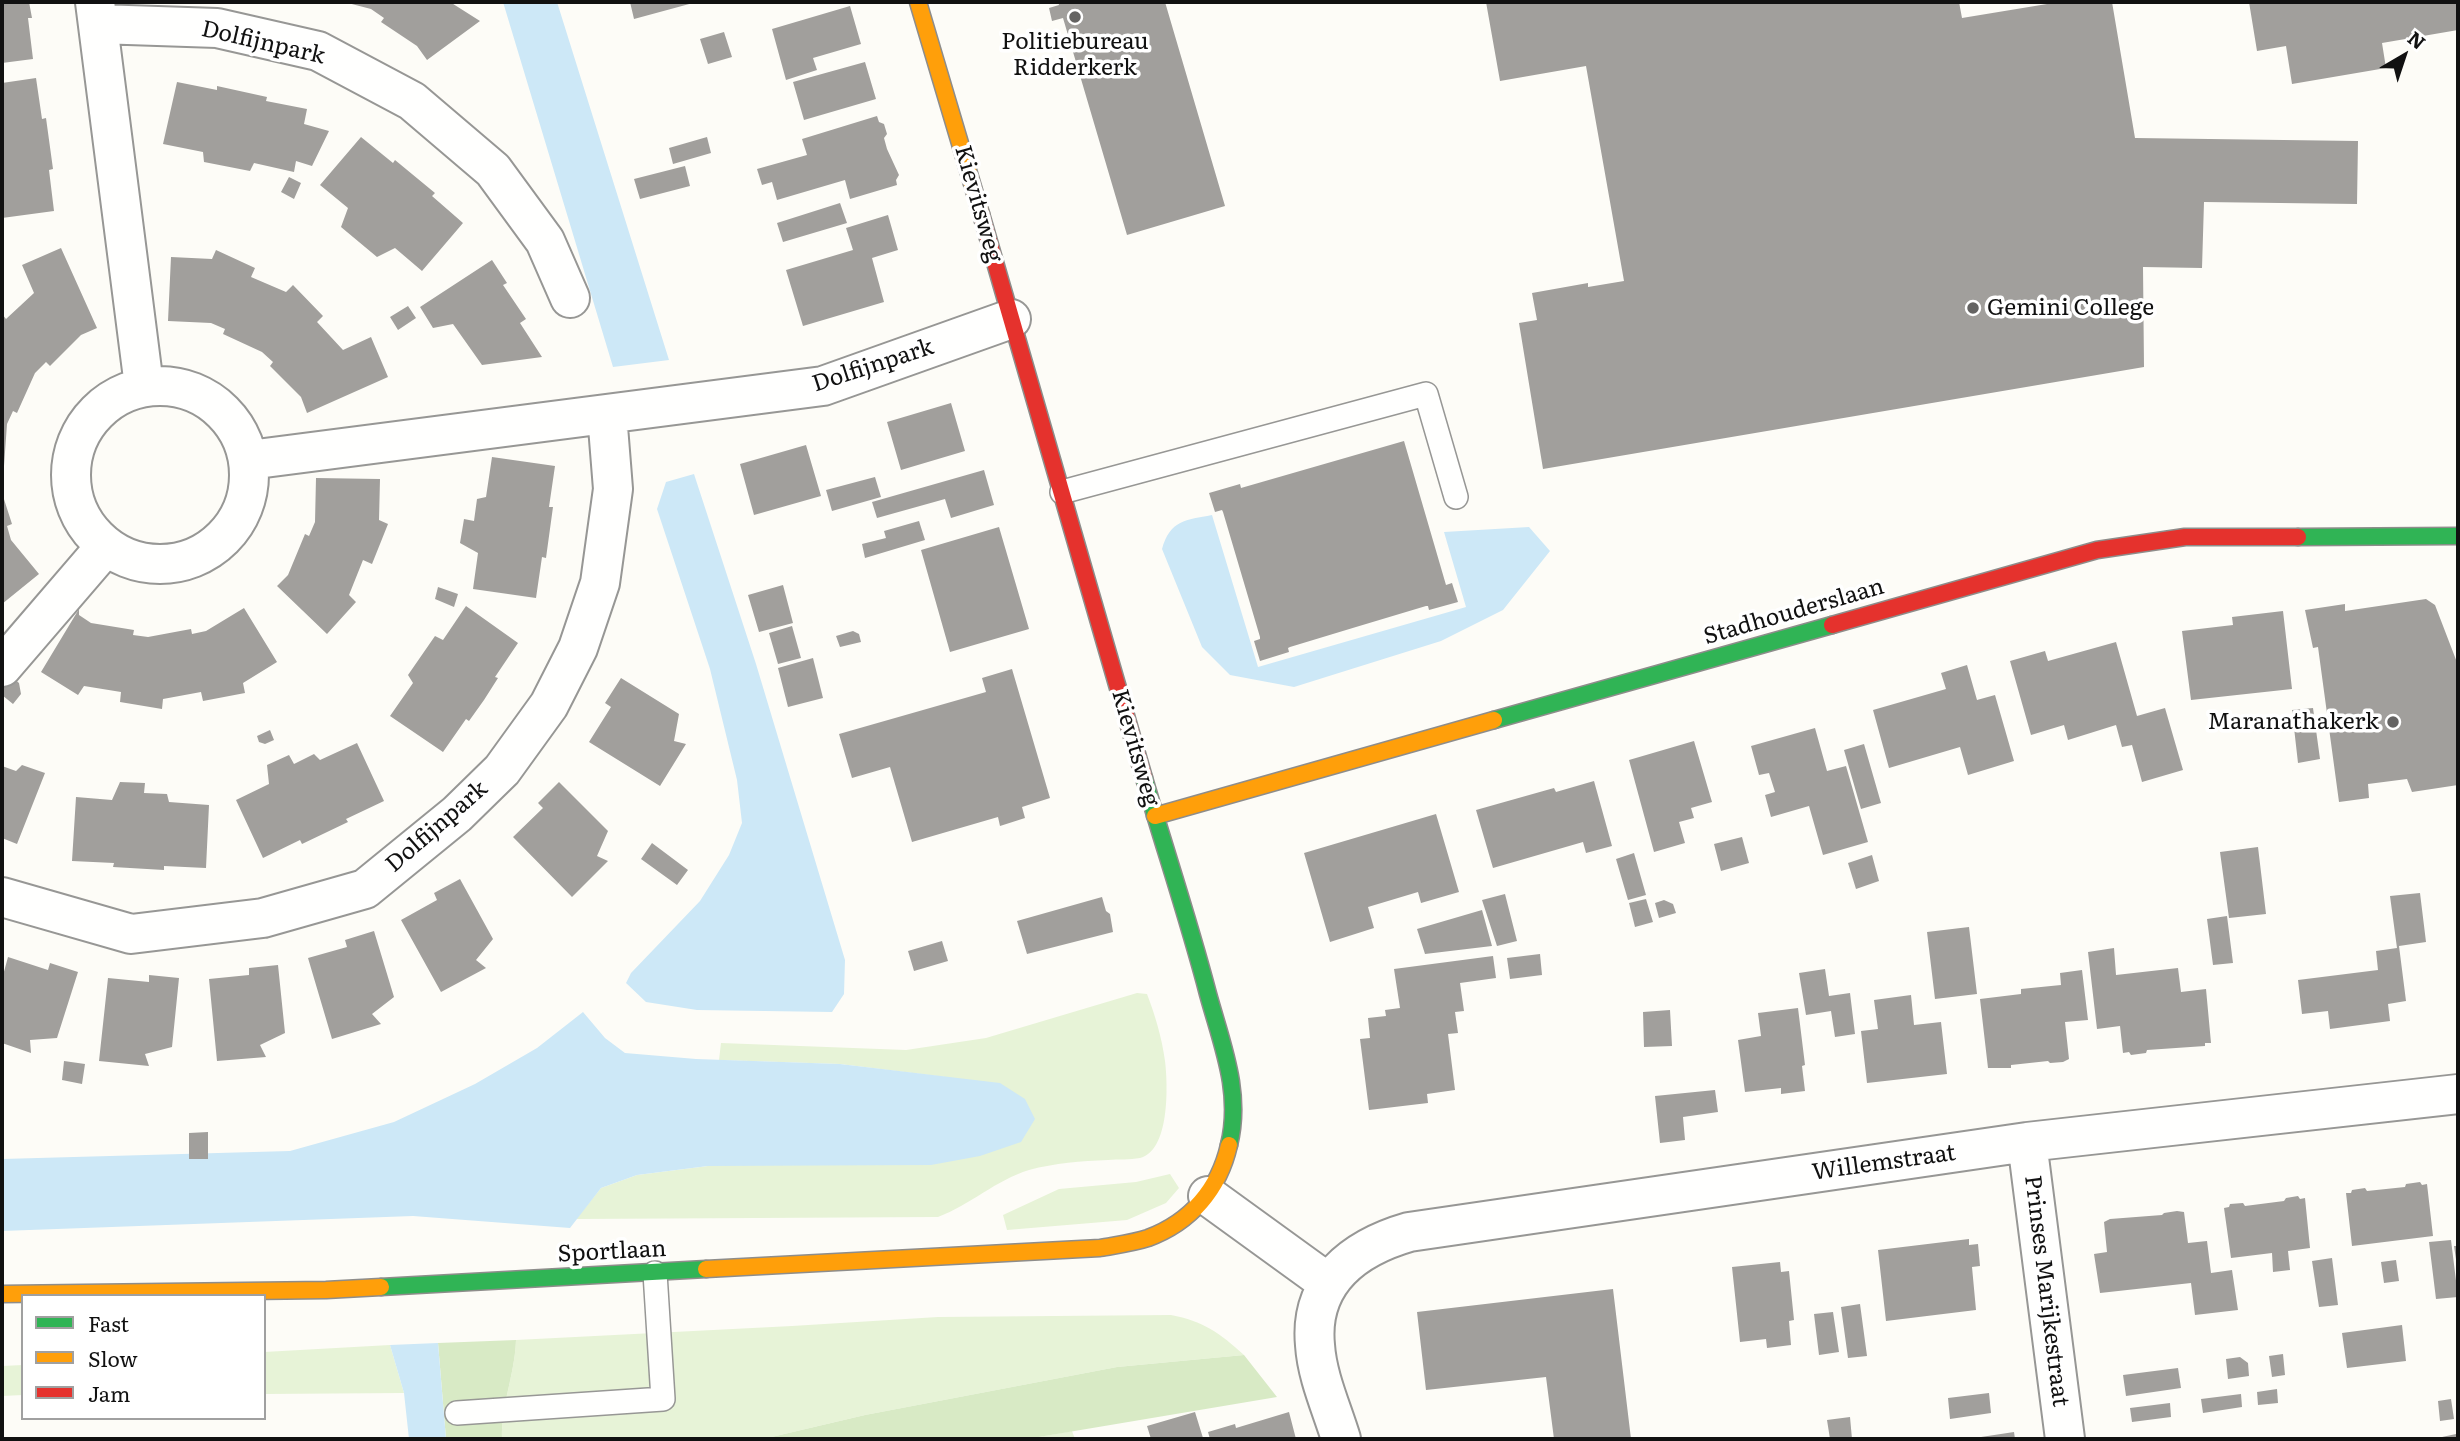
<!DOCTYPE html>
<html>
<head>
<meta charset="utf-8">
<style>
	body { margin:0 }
	#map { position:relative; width:2460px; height:1441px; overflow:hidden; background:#fdfcf7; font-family:Literata,serif }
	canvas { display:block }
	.frame { position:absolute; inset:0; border:4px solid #111; pointer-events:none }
	.legend { position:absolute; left:21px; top:1294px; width:245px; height:126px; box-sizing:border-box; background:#fff; border:2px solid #a0a0a0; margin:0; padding:9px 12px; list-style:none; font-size:21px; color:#111 }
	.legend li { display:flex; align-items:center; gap:14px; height:35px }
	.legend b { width:35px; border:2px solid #a0a0a0 }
	.north { position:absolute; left:2369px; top:21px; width:70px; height:70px; -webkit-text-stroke:5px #fff; paint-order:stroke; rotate:39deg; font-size:19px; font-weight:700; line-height:28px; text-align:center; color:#111 }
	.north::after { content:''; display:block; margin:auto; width:24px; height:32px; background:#111; clip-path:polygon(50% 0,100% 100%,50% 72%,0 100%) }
</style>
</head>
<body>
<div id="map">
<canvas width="2460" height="1441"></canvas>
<div class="frame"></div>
<ul class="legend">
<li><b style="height:9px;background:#30b455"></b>Fast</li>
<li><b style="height:9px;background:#ff9f0a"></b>Slow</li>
<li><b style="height:9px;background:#e5322d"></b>Jam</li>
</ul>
<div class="north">N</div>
</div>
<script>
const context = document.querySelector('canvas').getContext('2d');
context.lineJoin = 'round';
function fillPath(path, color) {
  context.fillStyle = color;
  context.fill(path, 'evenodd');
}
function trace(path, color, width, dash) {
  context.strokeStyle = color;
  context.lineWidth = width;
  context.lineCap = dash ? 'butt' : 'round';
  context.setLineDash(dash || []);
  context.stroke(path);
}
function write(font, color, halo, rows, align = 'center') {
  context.font = font + ' Literata,serif';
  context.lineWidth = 7;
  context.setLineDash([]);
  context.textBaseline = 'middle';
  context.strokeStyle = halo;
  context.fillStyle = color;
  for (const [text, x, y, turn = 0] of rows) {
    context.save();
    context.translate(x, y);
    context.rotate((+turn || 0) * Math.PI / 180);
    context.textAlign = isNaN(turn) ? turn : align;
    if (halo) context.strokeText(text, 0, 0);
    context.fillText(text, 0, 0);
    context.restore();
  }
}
fillPath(new Path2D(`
	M1137,993L1147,994C1155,1015 1162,1038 1165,1061C1168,1085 1170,1151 1140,1158C1130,1160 1118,1159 1108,1160C1081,1161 1055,1163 1029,1170C996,1180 970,1205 938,1217L576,1219L601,1188L637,1175L708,1166L945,1077L840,1064L719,1060L721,1043L906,1050L986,1038Z
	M1170,1174L1179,1188L1166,1203L1127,1220L1007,1230L1003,1215L1059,1189L1136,1182Z
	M1171,1315C1203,1321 1220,1333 1244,1355L1117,1367L865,1415L763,1439H502C501,1405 515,1374 516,1340L792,1326L938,1317Z
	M390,1345L404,1393L264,1394V1352Z
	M23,1365V1395L2,1396V1366Z
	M1072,1431L1075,1439H1027Z`), '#e7f3d7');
fillPath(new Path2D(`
	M516,1340C515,1374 501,1405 502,1439H446L438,1343Z
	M1244,1355L1277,1397L1027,1439H763L865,1415L1117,1367Z`), '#d8eac5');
fillPath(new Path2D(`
	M503,2H557L669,360L613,367Z
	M694,474L756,664L845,960L844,994L832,1012L697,1010L646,1002L626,983L631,973L700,901L729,855L742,823L737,780L710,669L657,509L666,482Z
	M1212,515L1258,667L1466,607L1444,532L1529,527L1550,551L1503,610L1441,641L1294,687L1230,675L1202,647L1162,549C1170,520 1186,520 1212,515Z
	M583,1012L605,1038L625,1053L696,1059L840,1064L1000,1083L1025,1099L1035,1119L1021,1142L980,1156L931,1165L708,1166L637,1175L601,1188L570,1228L413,1216L2,1231V1159L290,1151L394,1122L475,1084L537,1048Z
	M438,1343L446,1439H409L404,1393L390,1345Z`), '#cde8f7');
fillPath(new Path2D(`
	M2,2H29L32,18H28L33,59L2,63Z
	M344,2H450L480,21L427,60L417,46L381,22L384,18L371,9Z
	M630,2H693V3L634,19Z
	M1058,2H1165L1225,206L1127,235L1063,18L1052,21L1049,8L1059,5Z
	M1486,2H1959L1962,18L2047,4V2H2112L2135,138L2358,141L2357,204L2204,202L2202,268L2143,267L2144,367L1543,469L1519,323L1537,320L1532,293L1588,283V287L1624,281L1586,66L1500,81Z
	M2249,2H2458V30L2382,43L2386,68L2292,84L2286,46L2257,51Z
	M850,6L861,44L813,58L817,70L786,80L772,29Z
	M724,32L732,57L708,64L700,39Z
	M865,62L876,99L804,120L793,82Z
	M36,78L42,119L46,118L53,169L49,170L54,211L2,218V83Z
	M177,82L217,90V86L267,97L266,101L307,109L304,124L329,131L312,166L296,161L294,172L254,163L250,171L204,162L203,152L163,144Z
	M877,116L879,122L884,124L887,134L884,138L887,149L899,175L896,180L897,185L850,199L845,180L777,200L772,182L762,185L757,169L807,155L802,139Z
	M361,137L393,163L395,160L435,193L432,196L463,223L422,271L395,248L377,257L341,227L348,208L320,185Z
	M707,137L711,153L673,164L669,148Z
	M685,166L690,186L640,199L634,179Z
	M289,177L301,183L294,199L281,192Z
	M840,203L847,223L783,242L777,223Z
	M888,215L898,250L872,258L884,302L803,326L786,270L853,250L846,228Z
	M61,248L97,328L81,335L50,366L46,362L35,373L17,413L13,411L7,424L4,466L2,465V314L6,319L34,293L22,265Z
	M216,250L255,268L251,277L286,292L293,285L323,316L317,322L343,350L371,337L388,377L307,413L301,397L270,366L273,362L262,352L223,334L225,329L211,323L168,321L171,257L212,259Z
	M492,260L507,283L503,285L526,319L520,323L542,357L482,365L453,324L433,328L420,307Z
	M408,306L416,318L398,330L390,317Z
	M951,403L965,451L901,470L887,422Z
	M1404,441L1446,585L1452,583L1458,602L1429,610L1428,606H1426L1356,627L1290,647L1288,648L1289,652L1260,661L1254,641L1260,639V637L1223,512L1222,510L1215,512L1209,493L1240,484L1241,488Z
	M806,445L821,496L754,515L740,464Z
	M492,457L555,466L549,507H553L546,558L542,557L536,598L473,589L478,553L460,543L464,519L474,521L477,499L486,497Z
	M984,470L994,505L951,518L945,499L877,518L872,502Z
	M875,477L881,497L832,511L826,490Z
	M316,478L380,479L379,520L388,524L372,564L363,560L349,595L356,602L327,634L277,586L288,575L305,534L309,536L315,522Z
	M2,493L12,524L7,526L11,540L39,574L2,604Z
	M919,521L925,540L865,558L862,544L886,538L884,531Z
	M999,527L1029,629L950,652L921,550Z
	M783,585L793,623L759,632L748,595Z
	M438,587L458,594L454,607L435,599Z
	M2426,599L2435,605L2458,665V785L2412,792L2407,779L2368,784L2369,798L2339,802L2318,647L2313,648L2305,610L2345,604V611Z
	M466,606L518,643L495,677L498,678L484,700L469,721L466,719L443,752L390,716L413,683L408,675L435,636L443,640Z
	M244,608L277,662L243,683L245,693L203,701L201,692L163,699L162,709L120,702L121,692L84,686L78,695L41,672L79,609V615L91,623L134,630L133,635L148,637L191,629L192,634L206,631Z
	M2283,611L2292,689L2191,700L2182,631L2233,625L2232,617Z
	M792,626L801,658L778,664L769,633Z
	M853,631L859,634L861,642L840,647L836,636Z
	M2116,642L2137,716L2165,708L2183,770L2142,782L2132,745L2122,747L2116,725L2068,740L2064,725L2031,735L2010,661L2045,651L2048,661Z
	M813,658L823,698L788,707L778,668Z
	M1967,665L1977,700L1995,695L2014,761L1968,775L1960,747L1889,768L1873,710L1946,689L1941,673Z
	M1012,669L1050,798L1022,807L1025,818L1000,826L998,817L912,842L890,767L852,778L839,734L986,692L982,678Z
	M9,674L19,683L21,694L13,704L2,695V683Z
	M621,678L679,714L674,741L686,744L660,786L589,742L611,707L605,703Z
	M2313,708L2320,759L2298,763L2292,710Z
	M1815,728L1827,771L1846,766L1868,842L1823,855L1809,806L1771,817L1765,795L1775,792L1769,773L1759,775L1751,746Z
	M270,730L274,740L265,744L259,742L257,736Z
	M1694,741L1712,802L1691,808L1694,818L1679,822L1685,843L1654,852L1629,760Z
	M357,743L384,801L346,819L348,822L302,844L300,840L263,858L236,800L269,784L267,765L289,755L294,764L314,754L320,760Z
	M1864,744L1881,803L1861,809L1844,750Z
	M22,765L45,773L17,844L2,838V766L16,771Z
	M1594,781L1612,846L1586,853L1583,842L1493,868L1476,810L1554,788L1556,792Z
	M120,782L145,783L144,793L167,794L169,802L209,805L206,868L164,866V870L113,867L114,863L72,861L76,797L112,800Z
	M559,782L608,831L597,856L608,861L572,897L513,837L543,808L538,803Z
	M1436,814L1459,892L1421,903L1418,892L1368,907L1374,928L1330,942L1304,853Z
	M1742,837L1749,863L1721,871L1714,844Z
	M652,843L688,870L677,885L641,859Z
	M2258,847L2266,914L2229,918L2220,852Z
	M1634,853L1646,895L1628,900L1616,859Z
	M1872,855L1879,881L1856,889L1848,863Z
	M460,879L493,939L476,960L486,968L441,992L401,920L437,900L434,893Z
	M2420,893L2426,942L2399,946L2406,1001L2388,1004L2390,1021L2330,1029L2328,1011L2302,1014L2298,980L2378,970L2376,951L2397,948L2390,896Z
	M1505,894L1517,941L1497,946L1482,900Z
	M1102,897L1106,911L1110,914L1113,932L1027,954L1017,921Z
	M1646,899L1653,922L1635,927L1629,903Z
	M1664,900L1673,904L1676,913L1659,918L1655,903Z
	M1482,910L1492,946L1425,954L1417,929Z
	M2227,916L2233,963L2213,965L2207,919Z
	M1969,927L1977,994L1935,999L1927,932Z
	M374,931L394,997L372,1014L381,1024L332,1039L308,958L347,947L345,940Z
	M942,941L948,961L914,971L908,951Z
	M2114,948L2116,975L2178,968L2181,992L2206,989L2211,1043H2205V1046L2147,1050L2146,1053L2131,1055L2129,1052L2123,1053L2120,1026L2097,1029L2088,952Z
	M1540,954L1542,975L1510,979L1507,958Z
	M1493,956L1496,978L1460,983L1464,1011L1455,1012L1458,1033L1448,1034L1455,1090L1427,1094L1428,1103L1369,1110L1360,1039L1370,1038L1368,1018L1386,1016L1385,1010L1400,1008L1394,969Z
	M8,957L48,970L50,963L78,972L57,1038L30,1040L31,1053L2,1043V979Z
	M278,965L285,1033L260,1045L266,1057L217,1061L209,979L249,975V968Z
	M1825,969L1829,996L1850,993L1855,1034L1835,1037L1831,1011L1806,1015L1799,973Z
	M2082,970L2088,1020L2065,1022L2069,1059L2063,1062L2050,1063L2048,1061L2011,1065V1068H1988L1980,999L2021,994V989L2061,985L2060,973Z
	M149,975L179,978L172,1047L145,1054L149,1066L99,1061L108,978L149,982Z
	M1911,995L1914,1025L1941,1022L1947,1074L1867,1083L1861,1031L1878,1029L1874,1000Z
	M1798,1008L1805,1065L1802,1066L1805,1091L1781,1094V1088L1745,1092L1738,1040L1761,1036L1758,1013Z
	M1670,1010L1672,1046L1644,1047L1643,1012Z
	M64,1061L85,1064L82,1084L62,1080Z
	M1715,1090L1718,1112L1683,1117L1685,1140L1660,1143L1655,1096Z
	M208,1132V1159H189V1133Z
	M2420,1182L2422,1185L2427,1184L2433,1236L2352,1246L2346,1193H2351L2352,1190L2365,1188L2367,1191L2405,1187L2406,1184Z
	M2298,1196L2300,1199L2305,1198L2310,1248L2288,1251L2290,1270L2273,1272L2272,1253L2231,1258L2224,1208L2229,1207L2230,1204L2243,1203L2245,1206L2284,1201L2286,1198Z
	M2177,1211L2184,1212L2188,1243L2207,1241L2211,1273L2232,1270L2238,1310L2195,1315L2191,1283L2100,1293L2094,1254L2107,1252L2104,1222L2110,1219L2162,1215L2164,1213Z
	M1969,1239V1245L1978,1244L1980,1266L1972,1267L1976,1310L1886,1321L1878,1250Z
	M2451,1240L2458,1297L2436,1299L2429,1242Z
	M2454,1246H2458V1266H2457Z
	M2332,1258L2338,1305L2319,1307L2312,1261Z
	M2396,1260L2399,1281L2384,1283L2381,1262Z
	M1780,1262L1781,1272L1789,1271L1794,1320L1789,1321L1791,1345L1767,1348L1766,1339L1740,1342L1732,1267Z
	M1613,1289L1631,1439H1554L1546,1377L1426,1390L1417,1312Z
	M1860,1304L1867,1356L1848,1358L1841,1307Z
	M1833,1312L1839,1352L1819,1355L1814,1314Z
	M2402,1325L2406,1361L2347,1368L2342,1333Z
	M2283,1354L2285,1375L2272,1377L2269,1356Z
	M2240,1357L2248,1363L2249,1376L2228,1379L2226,1359Z
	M2178,1368L2181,1388L2126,1396L2123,1375Z
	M2277,1389L2278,1403L2258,1405L2257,1392Z
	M1989,1393L1991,1413L1950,1419L1948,1398Z
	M2241,1394L2242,1407L2203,1413L2201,1399Z
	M2451,1399L2454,1419L2440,1421L2438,1401Z
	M2170,1403L2171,1417L2132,1422L2130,1408Z
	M1195,1412L1203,1438L1151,1439L1147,1426Z
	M1289,1412L1296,1439H1210L1208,1432L1235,1424L1236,1428Z
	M1850,1417L1852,1439H1830L1827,1420Z
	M2014,1432L2015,1439H1981V1437Z
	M2456,1434V1439H2442V1437Z`), '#a19f9c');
const lane = new Path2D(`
	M1062,492L1426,394L1456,497
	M457,1413L663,1399L655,1273`);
const street = new Path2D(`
	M95,2L144,386
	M98,24L217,28L318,51L412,101L493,170L545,241L570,298
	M71 475a89 89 0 1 1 178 0a89 89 0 1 1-178 0Z
	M249,460L823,386L1011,319
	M2,667L106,546
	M2,897L131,934L263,918L365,889L457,814L502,770L549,705L578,648L600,583L613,489L607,414
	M2027,1142L2065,1439
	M1208,1196L1328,1283
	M1341,1439C1332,1409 1317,1377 1315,1345C1309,1282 1354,1248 1409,1232L2027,1142L2458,1094`);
const fast = new Path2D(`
	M2298,537L2458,536
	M1494,720L1832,625
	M1144,778C1165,850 1189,921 1208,994C1222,1045 1242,1092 1229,1145
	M381,1287L706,1269`);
const slow = new Path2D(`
	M918,2L981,214
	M1155,816L1494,720
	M706,1269L1100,1248C1116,1245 1133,1243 1148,1238C1191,1222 1219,1189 1229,1145
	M2,1294L326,1290L381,1287`);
const jam = new Path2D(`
	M981,214L1144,778
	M1832,625L2097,550L2185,537H2298`);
trace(lane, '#979795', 26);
trace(street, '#979795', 42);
trace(fast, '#8e8d8b', 19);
trace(slow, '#8e8d8b', 19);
trace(jam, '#8e8d8b', 19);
trace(lane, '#fffffe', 23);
trace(street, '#fffffe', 38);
trace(fast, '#30b455', 16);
trace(slow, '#ff9f0a', 16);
trace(jam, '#e5322d', 16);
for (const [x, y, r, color] of [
	[1075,17,7,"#646362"],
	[1973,308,7,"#646362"],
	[2393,722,7,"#646362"]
]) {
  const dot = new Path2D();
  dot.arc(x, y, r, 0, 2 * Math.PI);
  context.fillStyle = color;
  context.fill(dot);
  trace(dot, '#fff', 2.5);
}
write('23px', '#111', '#fff', [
	["Politiebureau",1075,42],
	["Ridderkerk",1075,68],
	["Gemini College",1987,308,"left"],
	["Maranathakerk",2379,722,"right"]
]);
write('23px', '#111', '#fff', [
	["Dolfijnpark",263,43,13],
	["Kievitsweg",978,204,74],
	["Dolfijnpark",873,366,-18],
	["Stadhouderslaan",1794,612,-16],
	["Kievitsweg",1135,748,74],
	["Dolfijnpark",437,827,-41],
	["Willemstraat",1884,1163,-8],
	["Sportlaan",612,1252,-3],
	["Prinses Marijkestraat",2046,1291,83]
]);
</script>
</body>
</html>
